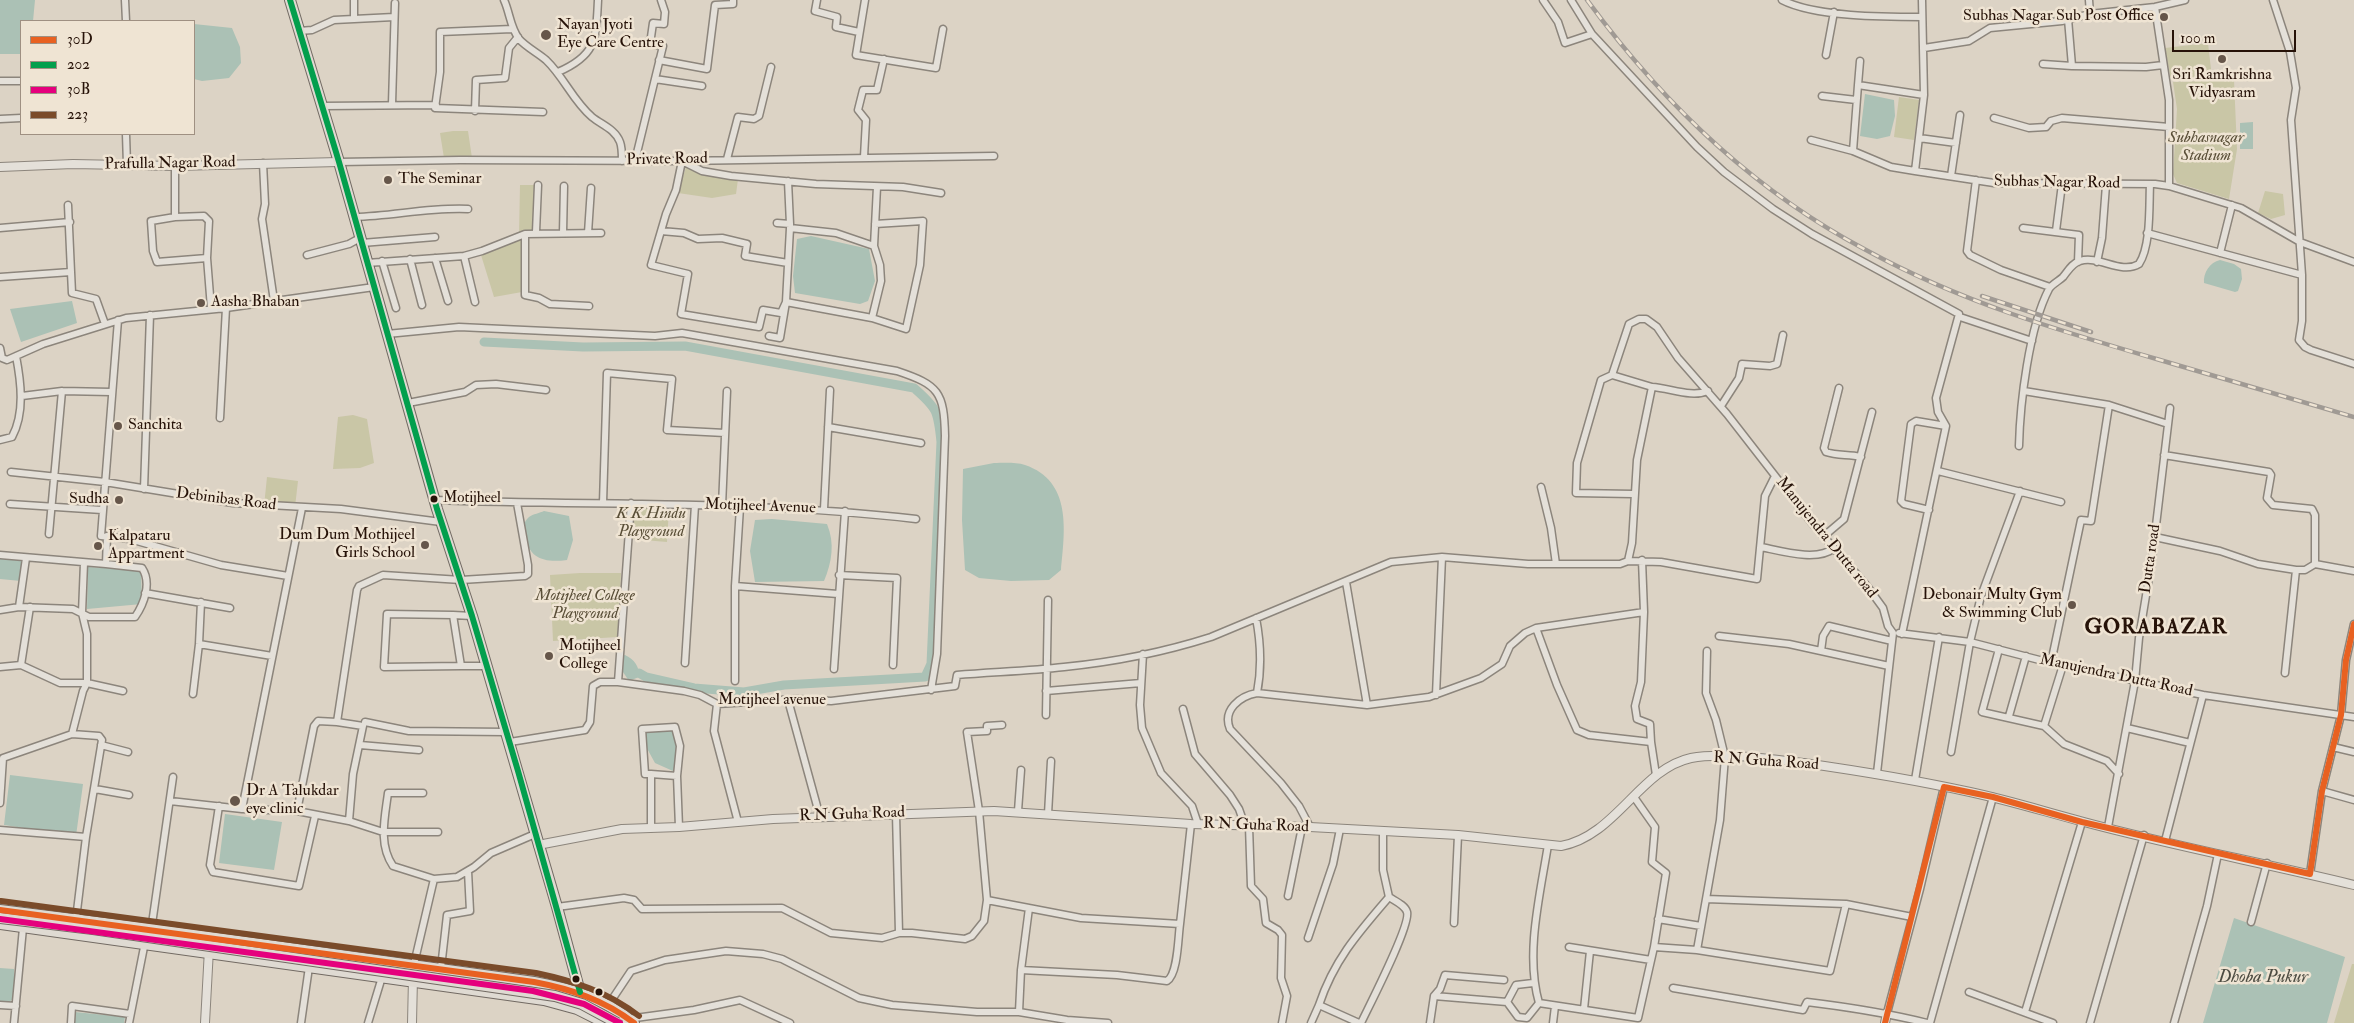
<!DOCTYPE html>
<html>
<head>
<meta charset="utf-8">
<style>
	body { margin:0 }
	#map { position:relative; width:2354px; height:1023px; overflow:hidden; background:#dcd3c5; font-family:"IM FELL Double Pica",serif }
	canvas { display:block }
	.legend { position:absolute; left:20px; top:20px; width:175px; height:115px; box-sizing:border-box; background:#efe4d3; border:1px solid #9f9082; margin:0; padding:6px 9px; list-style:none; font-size:15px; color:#261208 }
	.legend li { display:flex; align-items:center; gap:10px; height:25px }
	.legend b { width:25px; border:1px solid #9f9082 }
	.scale { position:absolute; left:2172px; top:30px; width:124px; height:22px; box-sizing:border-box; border:2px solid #261208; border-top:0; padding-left:6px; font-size:15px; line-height:18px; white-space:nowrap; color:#261208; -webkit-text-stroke:4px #efe4d3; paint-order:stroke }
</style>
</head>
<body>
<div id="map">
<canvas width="2354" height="1023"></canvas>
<ul class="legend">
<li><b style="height:6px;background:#e86121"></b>30D</li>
<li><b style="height:6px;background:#029f4d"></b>202</li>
<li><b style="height:6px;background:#e5007d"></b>30B</li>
<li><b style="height:6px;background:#7a4b2a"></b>223</li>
</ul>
<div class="scale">100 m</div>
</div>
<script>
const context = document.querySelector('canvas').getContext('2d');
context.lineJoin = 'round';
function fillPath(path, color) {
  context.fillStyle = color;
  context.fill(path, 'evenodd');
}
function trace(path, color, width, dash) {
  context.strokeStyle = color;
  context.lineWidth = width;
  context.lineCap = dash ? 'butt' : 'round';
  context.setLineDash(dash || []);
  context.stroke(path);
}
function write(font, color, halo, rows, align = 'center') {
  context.font = font + ' "IM FELL Double Pica",serif';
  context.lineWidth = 5;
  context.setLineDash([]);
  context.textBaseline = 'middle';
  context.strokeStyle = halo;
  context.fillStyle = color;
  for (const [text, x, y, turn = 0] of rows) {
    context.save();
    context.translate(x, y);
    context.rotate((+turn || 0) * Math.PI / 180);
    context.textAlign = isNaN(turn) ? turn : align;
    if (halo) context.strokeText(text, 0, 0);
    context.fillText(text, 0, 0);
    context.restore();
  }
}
fillPath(new Path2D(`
	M2208,43L2212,78L2171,80L2165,48Z
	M2234,80L2237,149L2229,199L2177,183L2173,174L2177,109L2173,82Z
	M1899,97L1919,100L1914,140L1894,137Z
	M453,131H468L472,158H444L440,133Z
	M686,167L701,174L738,179L736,194L712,198L678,193Z
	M520,185H538L536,231L519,237Z
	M2265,191L2283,194L2285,215L2271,219L2258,213Z
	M522,238V292L494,297L481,255Z
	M353,415L367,419L374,463L360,468L333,469L338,417Z
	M267,477L298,481L295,507L264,506Z
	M635,506L669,508L667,542L632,539Z
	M580,573H621L618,637L553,641L550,575Z
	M2352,964H2354V1023H2334Z`), '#c9c6a6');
fillPath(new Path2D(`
	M0,0H35L33,21H21V54H0Z
	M194,24L232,28L240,47L241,63L229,78L202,81L194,79Z
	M1865,94L1894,100L1895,116L1890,136L1877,139L1860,136Z
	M2253,122V149H2240V123Z
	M811,236L869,249L875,281L868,301L860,304L795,293L793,276L797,239Z
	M2220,260L2234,264L2241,269L2242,279L2238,291L2235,292L2204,283C2203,273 2210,262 2220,260Z
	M72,301L77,323L21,342L10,309Z
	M994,463C1003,463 1016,462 1025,465C1072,481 1065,530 1061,570L1049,580L1011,581L979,578L965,570L962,520L963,469Z
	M544,511L569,516L573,540L567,560C545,563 529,559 525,536C523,529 523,522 529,517C533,514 540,513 544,511Z
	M772,519L827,524C835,543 832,562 824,581L755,582L750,551L755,520Z
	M0,555L24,558L21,581L0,579Z
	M88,567L141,570L142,604L87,609Z
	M625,655C634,659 640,667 639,677L629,681L621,669V656Z
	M672,727L679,743L676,770L673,771L655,763L644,743V733Z
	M10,775L83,784L76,836L4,825Z
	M225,814L282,822L274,870L219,863Z
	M2234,918L2345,957L2327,1023H2203Z
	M0,968L14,969V998L7,1004L0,1003Z
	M75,1012L125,1017L124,1023H74Z`), '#abc1b5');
trace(new Path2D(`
	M484,342L583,347L685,346L914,388C937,408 938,411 941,442L931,664L925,677L784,685L744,692L694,688L646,677L639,673`), '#abc1b5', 9);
const minor = new Path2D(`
	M125,0L126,21
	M504,0C510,13 510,27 519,39C526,47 538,53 546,60C564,77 573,101 592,117C602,125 615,129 620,142C622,147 622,155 622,161
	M817,0L815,11L837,17L836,27L859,32
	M865,0L856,55L936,68L943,29
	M1543,0L1558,22L1565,43L1592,34
	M1571,0L1592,34L1697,147L1724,172L1773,209L1812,234L1959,314L1936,398L1938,412L1946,426L1902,634
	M1782,0C1815,17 1885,17 1922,17
	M1922,0L1924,95L1915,171L1994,183L2155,184L2169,186L2241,208L2300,242L2354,262
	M2089,0L2090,14
	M2273,0L2290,52L2296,88L2291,120L2302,275V321L2299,340L2305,347L2311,350L2354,364
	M2155,7L2169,100V186
	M354,19V0
	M2068,19L2072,66L2146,67L2163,65
	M512,29L440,32V72L435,108L543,112
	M299,31L312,30L334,20L394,17
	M1924,48L1969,41L1990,28L2062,21L2090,14L2155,7L2185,0
	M1826,55L1834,12
	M659,60L707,69L715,5L733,4V0
	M2043,64L2072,66
	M558,72C597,55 596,39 598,0
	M655,79L702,86
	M0,81H21
	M1858,85L1860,61
	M1822,96L1856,100
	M392,104L395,3
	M323,106L436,105
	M475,111L476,80L505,78L509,48L518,37
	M1994,118L2029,128L2046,127L2051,121L2062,118L2169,127
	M0,119L21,118
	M126,134L127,165
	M1919,138L1956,143
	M1811,140L1853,151
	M864,157L866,120L858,110L863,90H877L884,59
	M727,159L738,117L754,119L759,116L771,67
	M635,161L663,46L650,44L653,23L664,24L665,12L661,0
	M339,162L460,160L682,161L994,156
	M263,163L265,204L262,219L274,301
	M175,166V217L204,216L209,221L207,258L211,308
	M1915,171L1891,167L1853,151L1858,85L1924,95
	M1951,176L1960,115
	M1976,180L1967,251L1970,255L2001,270L2050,287
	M788,181L790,224
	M877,187L874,246L880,265L881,281L872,318L786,302L781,313L763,310L759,327L681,314L688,274L651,265L666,214L676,190L682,161L702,171L731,176L816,184L903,187L941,193
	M68,205L71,272
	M175,217L151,221L153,251L157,262L207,258
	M355,217C393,216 431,207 468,209
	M777,223L790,224V227
	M0,228L70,222
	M2023,228L2079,235L2078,262
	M661,231L684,233L698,239L722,238L747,244L745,256L788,263
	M2056,231L2062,184
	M536,232L538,185
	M563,233L564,186
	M588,233L591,188
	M2147,233L2302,275
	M525,234V295L539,298L550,304L589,306
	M362,243L435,237
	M2220,253L2232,205
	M307,255L349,244L360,238
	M464,256L475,302
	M435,258L448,301
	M410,259L422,305
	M382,261L396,308
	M2097,262L2102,238L2106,185
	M367,263L464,256L482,251L525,234L601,233
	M0,277L71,272L72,293L96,299L105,324
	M1960,317L2032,341
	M872,318L906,329L920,265L923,221L875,224
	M118,320L101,536L130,539L221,565L288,576
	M387,334L459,327L655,336L682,333L897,371C939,385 944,392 945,436L937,654L931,690
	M769,336L780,338L786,302L790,228L836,233L874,246
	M0,348L2,358L7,360L43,344L126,318L226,308L374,287
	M1612,375L1601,380L1577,463L1576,493L1633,494
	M1652,387C1670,388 1691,398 1708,391
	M1839,388L1824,448L1826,452C1838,456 1848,454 1861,457
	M2024,391L2109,405L2168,424
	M22,396L62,391L111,392
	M408,403L465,392L476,385L496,384L546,390
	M1721,406L1739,378L1742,364L1770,366L1777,364L1783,335
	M220,418L226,308
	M828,427L921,443
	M0,440L12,437C25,413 21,382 16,356
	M2019,446C2020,403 2029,327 2049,289C2052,284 2059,281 2063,277C2068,271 2072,263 2080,261C2099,255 2121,275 2139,264C2151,246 2149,207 2150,184
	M2164,455L2269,472L2271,475L2267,498L2273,505L2312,509L2315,515V564L2354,571
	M1938,471L2061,502
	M11,472L105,482L233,503L341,509L441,522
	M1541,487L1551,528L1556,564
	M144,489L150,315
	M435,500C595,506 756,500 916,519
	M603,503L607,373L672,379L667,430L725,433
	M631,503L618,682L684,691L700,695L717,704L796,699L831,701L955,686L957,675C992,672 1029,671 1064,667C1114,662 1164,652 1211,637L1391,562L1442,557L1528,564H1620L1628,561L1632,543L1637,460L1652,387L1612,375L1629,324L1639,319H1646L1657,327L1678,358L1727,414L1811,522L1867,586L1883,608L1888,626L1893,633L1877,773
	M10,504L102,510
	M722,506L727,391
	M824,509L830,390
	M1929,510L1904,504L1901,501L1911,424L1916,421L1946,426
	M49,534L62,391
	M1824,536L1844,519L1872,412
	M2155,537L2220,551L2258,564L2296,570H2305L2315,564
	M1761,547C1781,551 1818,562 1834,548
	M0,555L106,564L107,536
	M1628,561L1661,562L1757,579L1765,496L1775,476
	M839,575L897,578L893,665
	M1346,582L1367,705
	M735,586L838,594
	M145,593L230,608
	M19,607L26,558
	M0,610L19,607L73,609L89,617H135C144,604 152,583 142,568L106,564
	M1644,612L1641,682L1635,706L1637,719L1650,724L1651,742
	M453,615L387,614L384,667L461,666L453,615L472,616
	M1256,618C1261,644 1262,667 1257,693
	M1536,628L1557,685L1577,730L1589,735L1651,742L1656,775
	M1899,633L1970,642L2051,663L2203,695L2354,717
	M1719,636L1789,644L1889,666
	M199,644L272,656
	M1999,649L1982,712L2044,726
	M1821,651L1823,636L1829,626L1892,641
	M1143,654L1140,705L1142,728L1161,773L1192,806L1198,824
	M685,663L695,505
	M2051,663L2081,520L2091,521L2109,405
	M21,665L30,607
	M2063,665L2044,726L2064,744L2107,761L2119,774
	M461,666H487
	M0,667L21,665L60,683H87L123,691
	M834,669L845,511
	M2285,673L2296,570
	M735,681V586L740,507
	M1046,691L1141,683
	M193,694L199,644L201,602
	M1436,695L1442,557
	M788,700L820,817
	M717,704L714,731L738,822
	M1183,709L1195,754L1230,795L1239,809L1245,826
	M1046,715L1048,600
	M2009,716L2026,656
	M337,722L363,726L353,774L349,821
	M365,722L409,731L506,732
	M2127,728L2190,743
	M72,734L99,736L102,740L86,837L76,919
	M510,742L585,730L590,722L593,686L600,682H618
	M101,745L128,752
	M360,745L419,750
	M2333,747L2354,752
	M1951,752L1970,642L1981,596L2020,491
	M651,774L677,776
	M1915,780L1939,637
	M95,789L129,795
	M2322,791L2354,800
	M423,793H388C385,817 378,844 393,866L434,879L457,877L474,867L491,853L535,834
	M1634,797L1655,827L1652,862L1666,873L1654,947L1697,950L1830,971L1846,904L1912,917
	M170,801L242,809L297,811L349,821L383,832H438
	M0,803L3,758L72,734L83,691L87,683V634L82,613L84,563
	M219,806L210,865L213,872L299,886L315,816
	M242,809L302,508
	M297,811L314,726L318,721L337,722L357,590L359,586L383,575L461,580L525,576L528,574V565L517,503
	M1018,811L1021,770
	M896,814L899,933
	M1048,814L1051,761
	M1249,826L1251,886L1263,899L1266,923L1278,930L1282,935L1281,978L1287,996L1282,1023
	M1310,827L1299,806L1281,783L1230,729C1222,710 1240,696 1257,693L1367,705L1429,697L1481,678L1502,664L1510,646L1525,633L1536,628L1644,612L1642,560
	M2108,827L2135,681L2139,638L2152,559L2170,408
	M651,828V774H645L642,729L675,727L680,746L677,776L679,827
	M0,830L86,837
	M2165,841L2203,695
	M2310,874L2322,791L2341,715L2346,660L2354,624
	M1288,896L1302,827
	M1706,899L1720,820L1725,757L1716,720L1706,693L1707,651
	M987,900L1081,918L1180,924L1191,824
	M557,907L624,898L634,900L642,909L782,908L831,933L882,938L899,933H912L965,939L972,936L984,921L987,900L979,811L967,732L987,731V726L1002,725
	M1658,919L1701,926
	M2251,922L2267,863
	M1454,923L1458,835
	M151,931L173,777
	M1308,938L1333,864L1340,829
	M1569,947L1651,960
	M1697,950L1706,899L1846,904
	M414,964L434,879
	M441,968L447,915L470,911L468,871
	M1021,970L1117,975L1167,981C1178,974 1178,938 1180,924
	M1673,988L1803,1010L1807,1002C1848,1007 1887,1013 1927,1023
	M1969,992L2053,1023
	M1434,996L1507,1002L1518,1017L1527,1018L1539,1003
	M1507,1002L1516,985L1533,983
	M1539,1003L1638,1018L1654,947
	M1539,1003C1525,954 1540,895 1548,845
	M609,1004L631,971L665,960L726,951L763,954L782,959L859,998L892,1005L977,1012H1019L1067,1020L1108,1023
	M0,1005L16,1006
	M1319,1005C1334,960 1358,933 1389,897L1383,870V832
	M1584,1009L1590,951
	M1019,1012L1021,970L1029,908
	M2025,1012L2082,822
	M1887,1013L1920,889L1944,787
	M14,1023L23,928
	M71,1023L72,1006L130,1014
	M129,1023L145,942
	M301,1023L309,967
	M368,1023L382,977
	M625,1023L628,1019L694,1010L740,1000L790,1023
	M1311,1023L1319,1005L1359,1023
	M1361,1023C1369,1006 1411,925 1407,912C1405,905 1395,901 1389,897
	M1430,1023L1434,996L1440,989L1445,975L1504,980
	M1553,1023L1555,1006
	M1930,1023L1993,797
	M2090,1023L2144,835
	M2174,1023L2207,906L2218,854`);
const tertiary = new Path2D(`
	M0,167L73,164L175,166L339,162
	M538,845L622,829L679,827L773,819L994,811L1191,824L1310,827L1458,835L1561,846C1616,836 1640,769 1691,758C1721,752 1773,759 1804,763C1860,771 1915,780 1970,792C2008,800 2046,812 2084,822C2173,846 2264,863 2354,885
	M205,1023L209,949
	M412,1023L413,978
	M1885,1023L1887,1013`);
const primary = new Path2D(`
	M290,0L339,162L437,509L472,616L557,907L580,992L577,1009
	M0,910L153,929L534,982C572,989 604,998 634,1023
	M0,924L544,1000L577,1009L605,1023`);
trace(minor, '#8c857c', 9);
trace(tertiary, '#8c857c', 10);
trace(primary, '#726a63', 12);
trace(minor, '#e4e0d9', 6);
trace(tertiary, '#e4e0d9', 8);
trace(primary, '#dfdad2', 10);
const rail = new Path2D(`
	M1587,0C1661,101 1754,191 1866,250C1961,302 2057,330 2160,360C2225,379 2289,398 2354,417
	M1982,296L2091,332`);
trace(rail, '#a09a94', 4.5);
trace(rail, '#efe4d3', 2.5, [8]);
const primaryBridge = new Path2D(`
	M0,918L93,929L555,996L582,1004L617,1023`);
trace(primaryBridge, '#726a63', 12, []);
trace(primaryBridge, '#dfdad2', 10);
trace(new Path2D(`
	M1944,787L1993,797L2082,822L2310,874
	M2310,874L2322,791L2341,715L2346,660L2354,624
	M0,910L534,982C571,989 604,1000 634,1023
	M1885,1023L1944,787`), '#e86121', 6);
trace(new Path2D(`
	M290,0L339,162L437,509L472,616L518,771L580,992`), '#029f4d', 6);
trace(new Path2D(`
	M0,919L533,991L584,1004L620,1023`), '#e5007d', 6);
trace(new Path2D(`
	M1,901L536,973C574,981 608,992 639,1016`), '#7a4b2a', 6);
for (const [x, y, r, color] of [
	[2164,17,5,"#66564a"],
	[546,35,6,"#66564a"],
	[2222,59,5,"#66564a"],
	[388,180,5,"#66564a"],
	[201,303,5,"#66564a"],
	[118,426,5,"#66564a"],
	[434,499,4.5,"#261208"],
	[119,500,5,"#66564a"],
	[425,545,5,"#66564a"],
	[98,546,5,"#66564a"],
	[2072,605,5,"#66564a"],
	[549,656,5,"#66564a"],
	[235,801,6,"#66564a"],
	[576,979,4.5,"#261208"],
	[599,992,4.5,"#261208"]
]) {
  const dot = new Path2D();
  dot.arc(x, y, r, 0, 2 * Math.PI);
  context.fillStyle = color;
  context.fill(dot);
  trace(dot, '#efe4d3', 2);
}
write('15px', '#261208', '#efe4d3', [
	["Motijheel",443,499]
], 'left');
write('16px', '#261208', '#efe4d3', [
	["Subhas Nagar Sub Post Office",2154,17,"right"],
	["Nayan Jyoti",557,26],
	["Eye Care Centre",557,44],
	["Sri Ramkrishna",2222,76,"center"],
	["Vidyasram",2222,94,"center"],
	["The Seminar",398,180],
	["Aasha Bhaban",211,303],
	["Sanchita",128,426],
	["Sudha",109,500,"right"],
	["Dum Dum Mothijeel",415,536,"right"],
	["Girls School",415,554,"right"],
	["Kalpataru",108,537],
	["Appartment",108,555],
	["Debonair Multy Gym",2062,596,"right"],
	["& Swimming Club",2062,614,"right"],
	["Motijheel",559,647],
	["College",559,665],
	["Dr A Talukdar",246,792],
	["eye clinic",246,810]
], 'left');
write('italic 16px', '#594e37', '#efe4d3', [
	["Subhasnagar",2206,139],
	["Stadium",2206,157],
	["K K Hindu",651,515],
	["Playground",651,533],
	["Motijheel College",585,597],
	["Playground",585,615]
]);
write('16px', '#261208', '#efe4d3', [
	["Private Road",667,160,-1],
	["Prafulla Nagar Road",170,164,-1],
	["Subhas Nagar Road",2057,183,1],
	["Debinibas Road",226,500,7],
	["Motijheel Avenue",760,507,2],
	["Manujendra Dutta road",1826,538,51],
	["Dutta road",2151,559,-82],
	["Manujendra Dutta Road",2116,676,12],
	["Motijheel avenue",772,701],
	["R N Guha Road",1766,762,4],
	["R N Guha Road",852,815,-2],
	["R N Guha Road",1256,826,2]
]);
write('italic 18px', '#4d4c42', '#efe4d3', [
	["Dhoba Pukur",2263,978]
]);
context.letterSpacing = '1px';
write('bold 21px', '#261208', '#efe4d3', [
	["GORABAZAR",2156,628]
]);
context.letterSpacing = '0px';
</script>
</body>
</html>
